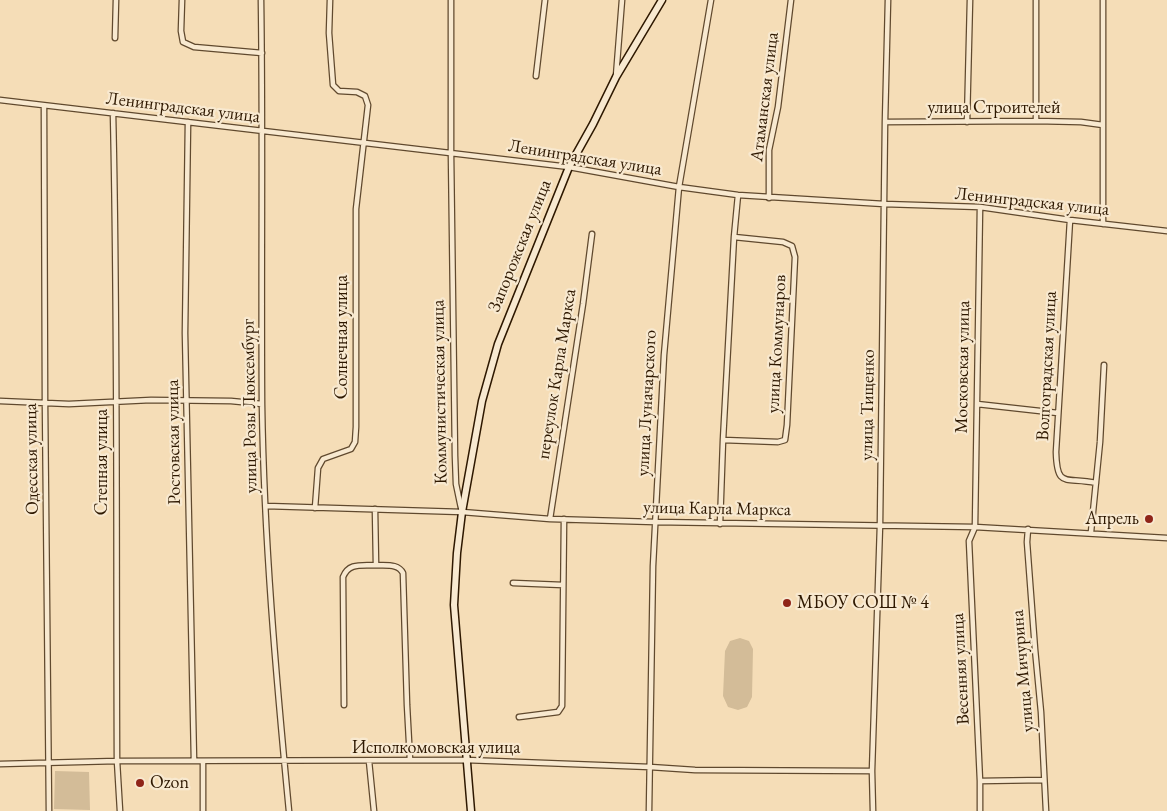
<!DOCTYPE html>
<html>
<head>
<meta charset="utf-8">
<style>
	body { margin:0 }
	canvas { display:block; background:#f5ddb7 }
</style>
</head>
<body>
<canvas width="1167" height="811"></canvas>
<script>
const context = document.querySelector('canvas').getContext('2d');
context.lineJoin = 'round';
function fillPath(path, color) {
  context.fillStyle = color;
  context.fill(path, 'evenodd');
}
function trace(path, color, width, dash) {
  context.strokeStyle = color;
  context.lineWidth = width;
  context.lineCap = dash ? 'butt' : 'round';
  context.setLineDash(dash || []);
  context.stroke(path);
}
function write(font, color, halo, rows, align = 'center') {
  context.font = font + ' "EB Garamond",serif';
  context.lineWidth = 4.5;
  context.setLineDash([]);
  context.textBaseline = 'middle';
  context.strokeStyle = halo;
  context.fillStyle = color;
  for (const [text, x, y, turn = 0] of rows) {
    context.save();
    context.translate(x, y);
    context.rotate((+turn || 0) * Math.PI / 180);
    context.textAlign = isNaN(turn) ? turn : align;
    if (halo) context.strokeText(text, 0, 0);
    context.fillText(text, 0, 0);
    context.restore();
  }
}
fillPath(new Path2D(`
	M740,638L749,641L753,649L752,697L747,707L738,710L728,707L723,696L725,651L730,641Z
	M55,771L89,772L90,810L54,809Z`), '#d3bc98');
const street = new Path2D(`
	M182,0L181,31L183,42L194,47L262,53
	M261,0C263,135 261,269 262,404C264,540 276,676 289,811
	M451,0V153L455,456L456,484L461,508
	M1036,0V121
	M115,38L116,0
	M536,76L545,0
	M616,76L622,0
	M0,100L569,167L679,187L738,195L884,204L980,207L1070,220L1167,231
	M44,106L45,402L49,811
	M113,113C118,329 116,545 117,761L120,811
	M188,122L185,333L194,761
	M885,122L1036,121L1081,122L1103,125
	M967,122L970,0
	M769,198V150L778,107L791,0
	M1070,220L1056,452C1057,490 1066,476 1096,483
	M1103,224V0
	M0,401L69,404L151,400L231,401L262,404
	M977,404L1058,413
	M723,440L778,442L785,440L787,425L795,257L792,246L783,242L734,237
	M266,506L462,512L550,519L655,522L975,527L1167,538
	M315,508L318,468L323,459L351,449L355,442L356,427V209L368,105L365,96L357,92L339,91L333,85L329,33L330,0
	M550,519L583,304L592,234
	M720,524L723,440L734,237L738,195
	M1028,529L1027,542L1035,649L1041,712L1046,811
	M1091,532L1100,442L1104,365
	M376,565C385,566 398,563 403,573L407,705L410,760
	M513,583L563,585
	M344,705L343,577C349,562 362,566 376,565L375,509
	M519,717L558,712L562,706L564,519
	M369,761L374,811
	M0,764L117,761L466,760L650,767L695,770L872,771
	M980,781L1044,780
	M203,811V761
	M649,811L653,566L664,355L679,187L711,0
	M873,811L872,771L880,525L885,122L888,0
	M980,811V781L969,541L975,527L980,207`);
const secondary = new Path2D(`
	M471,811L454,605L457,553L462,512L482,401L498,344L569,167L593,124L616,77L662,0`);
trace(street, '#60492e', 7);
trace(secondary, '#2e1800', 9);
trace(street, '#f8e9d0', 4.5);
trace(secondary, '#f8e9d0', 6);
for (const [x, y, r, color] of [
	[1149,519,5,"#8f2418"],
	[787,603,5,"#8f2418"],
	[140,783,5,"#8f2418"]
]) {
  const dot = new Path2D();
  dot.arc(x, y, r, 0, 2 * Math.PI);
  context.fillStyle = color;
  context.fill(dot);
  trace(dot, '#f8e9d0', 2);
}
write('18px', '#2e1800', '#f8e9d0', [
	["Атаманская улица",765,97,-83],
	["Ленинградская улица",183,108,7],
	["улица Строителей",994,108],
	["Ленинградская улица",585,158,9],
	["Ленинградская улица",1032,202,6],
	["Запорожская улица",520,246,-68],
	["Солнечная улица",342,337,-90],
	["улица Коммунаров",777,344,-87],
	["Волгоградская улица",1047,366,-87],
	["Московская улица",963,367,-89],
	["переулок Карла Маркса",557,374,-81],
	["Коммунистическая улица",440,392,-91],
	["улица Луначарского",647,403,-87],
	["улица Тищенко",868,405,-89],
	["улица Розы Люксембург",250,406,-91],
	["Ростовская улица",174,442,-91],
	["Одесская улица",32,459,-91],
	["Степная улица",102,462,-90],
	["улица Карла Маркса",717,509,1],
	["Весенняя улица",961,669,-93],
	["улица Мичурина",1023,671,-95],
	["Исполкомовская улица",436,748]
]);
write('18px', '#2e1800', '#f8e9d0', [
	["Апрель",1139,519,"right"],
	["МБОУ СОШ № 4",797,603],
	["Ozon",150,783]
], 'left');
</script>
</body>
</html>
